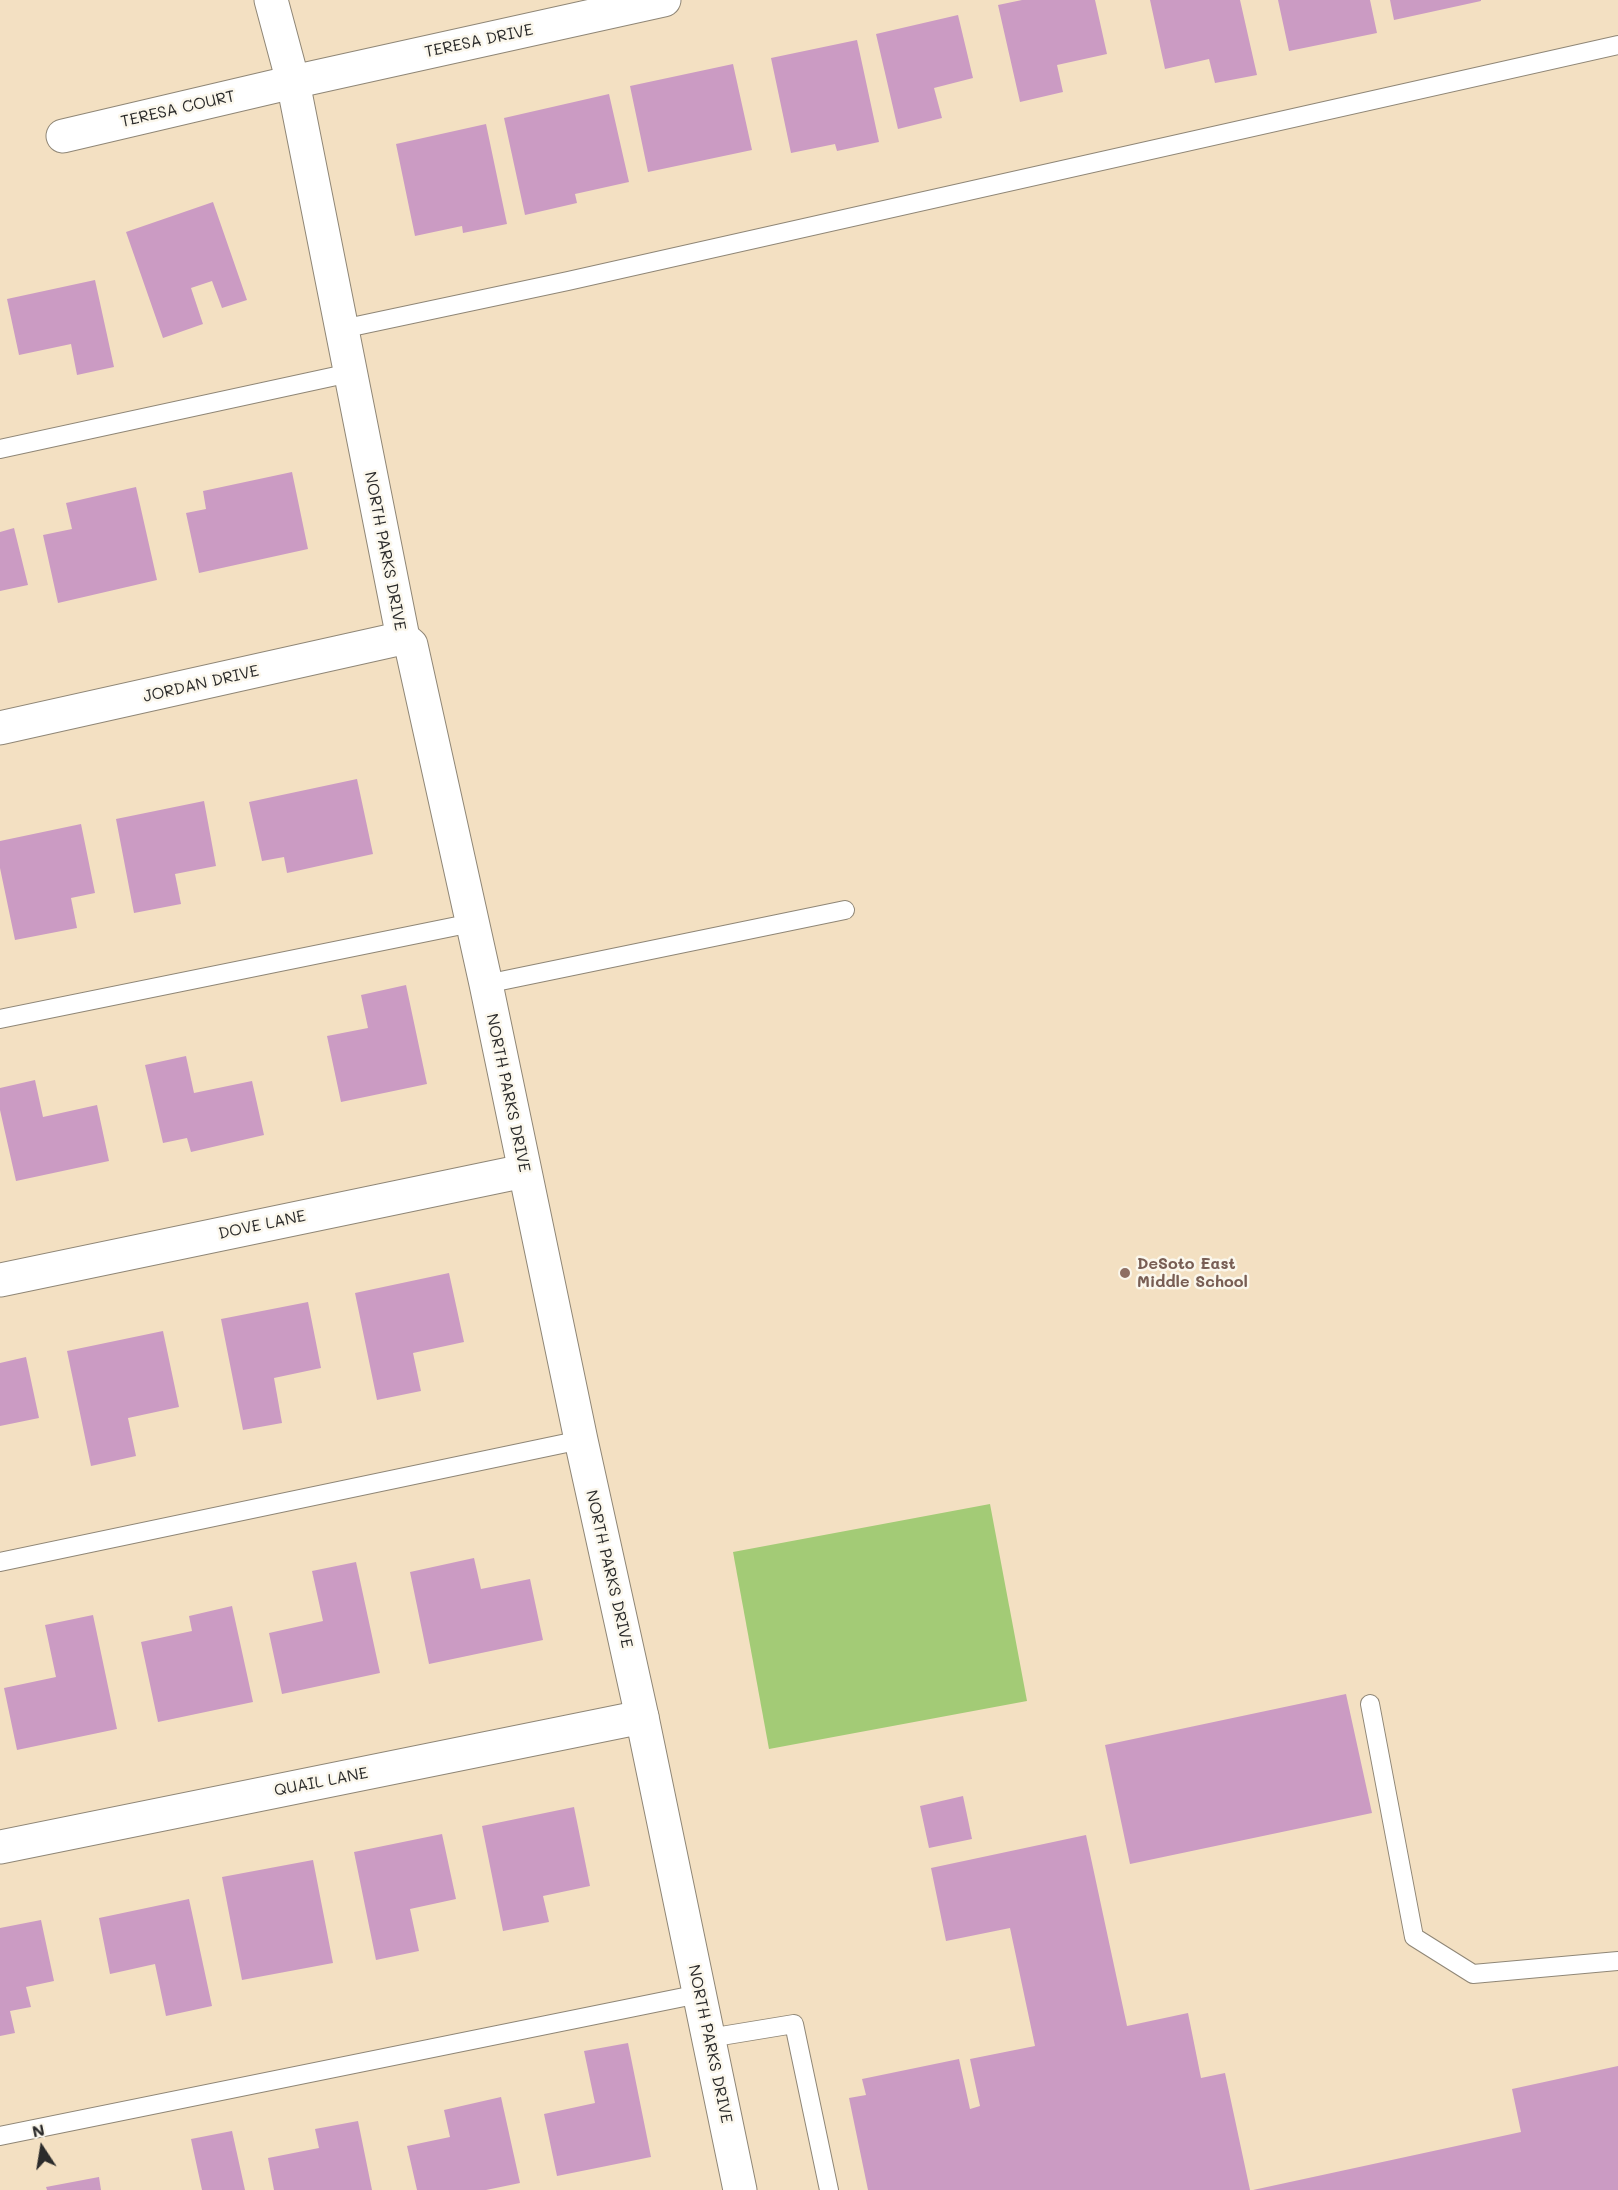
<!DOCTYPE html>
<html>
<head>
<meta charset="utf-8">
<style>
	body { margin:0 }
	#map { position:relative; width:1618px; height:2190px; overflow:hidden; background:#f3e0c2; font-family:Mali,sans-serif }
	canvas { display:block }
	.north { position:absolute; left:12px; top:2118px; width:60px; height:60px; -webkit-text-stroke:4px #fbf7ec; paint-order:stroke; rotate:348deg; font-size:16px; font-weight:700; line-height:24px; text-align:center; color:#2b2b2b }
	.north::after { content:''; display:block; margin:auto; width:21px; height:27px; background:#2b2b2b; clip-path:polygon(50% 0,100% 100%,50% 72%,0 100%) }
</style>
</head>
<body>
<div id="map">
<canvas width="1618" height="2190"></canvas>
<div class="north">N</div>
</div>
<script>
const context = document.querySelector('canvas').getContext('2d');
context.lineJoin = 'round';
function fillPath(path, color) {
  context.fillStyle = color;
  context.fill(path, 'evenodd');
}
function trace(path, color, width, dash) {
  context.strokeStyle = color;
  context.lineWidth = width;
  context.lineCap = dash ? 'butt' : 'round';
  context.setLineDash(dash || []);
  context.stroke(path);
}
function write(font, color, halo, rows, align = 'center') {
  context.font = font + ' Mali,sans-serif';
  context.lineWidth = 5;
  context.setLineDash([]);
  context.textBaseline = 'middle';
  context.strokeStyle = halo;
  context.fillStyle = color;
  for (const [text, x, y, turn = 0] of rows) {
    context.save();
    context.translate(x, y);
    context.rotate((+turn || 0) * Math.PI / 180);
    context.textAlign = isNaN(turn) ? turn : align;
    if (halo) context.strokeText(text, 0, 0);
    context.fillText(text, 0, 0);
    context.restore();
  }
}
fillPath(new Path2D(`
	M990,1504L1027,1701L769,1749L733,1552Z`), '#a3cb76');
fillPath(new Path2D(`
	M1022,0H1095L1107,54L1057,65L1063,92L1020,102L998,5Z
	M1150,0H1240L1257,75L1215,83L1209,59L1165,69Z
	M1278,0H1370L1377,33L1289,51Z
	M1390,0H1481V1L1394,20Z
	M958,15L973,78L934,88L942,118L898,129L876,34Z
	M857,40L879,142L837,151L835,144L791,153L771,58Z
	M733,64L752,150L648,172L630,86Z
	M609,94L629,182L575,194L577,203L525,215L504,118Z
	M486,124L507,224L463,233L462,226L415,236L396,144Z
	M213,202L247,300L222,308L212,281L191,288L203,324L163,338L126,232Z
	M95,280L114,367L77,375L71,344L19,355L7,299Z
	M292,472L308,549L199,573L186,513L206,509L203,491Z
	M136,487L157,580L58,603L43,535L72,529L66,503Z
	M14,528L28,585L0,591V532Z
	M357,779L373,854L287,873L284,857L262,861L249,802Z
	M204,801L216,866L175,874L181,904L134,913L116,819Z
	M81,824L95,893L71,898L77,928L15,940L0,868V841Z
	M406,985L427,1084L341,1102L327,1036L368,1028L361,995Z
	M186,1056L194,1093L252,1081L264,1135L191,1152L187,1138L163,1143L145,1065Z
	M35,1080L43,1117L97,1105L109,1161L16,1181L0,1110V1088Z
	M449,1273L464,1342L413,1353L421,1391L377,1400L355,1293Z
	M308,1302L321,1368L274,1378L282,1423L243,1430L221,1319Z
	M163,1331L179,1407L128,1418L136,1456L91,1466L67,1351Z
	M26,1357L39,1418L0,1426V1363Z
	M474,1558L481,1589L530,1579L543,1640L429,1664L410,1572Z
	M356,1562L380,1673L282,1694L269,1633L323,1621L312,1571Z
	M232,1606L253,1702L158,1722L141,1642L192,1631L189,1616Z
	M93,1615L117,1729L17,1750L4,1688L56,1677L45,1625Z
	M1346,1694L1372,1813L1130,1864L1105,1745Z
	M963,1796L972,1839L929,1848L920,1806Z
	M574,1807L590,1886L543,1896L549,1922L503,1931L482,1826Z
	M442,1834L456,1899L410,1909L419,1951L376,1960L354,1852Z
	M1086,1835L1127,2026L1188,2013L1201,2078L1225,2073L1250,2190H868L849,2098L866,2095L862,2079L959,2059L970,2109L980,2106L970,2059L1035,2046L1010,1928L946,1941L931,1868Z
	M313,1860L333,1963L242,1980L222,1877Z
	M189,1899L212,2006L166,2016L155,1964L110,1974L99,1918Z
	M41,1920L54,1981L26,1987L31,2007L10,2011L15,2033L0,2036V1928Z
	M628,2043L651,2157L557,2176L544,2114L595,2103L584,2051Z
	M1618,2066V2190H1253L1521,2132L1512,2089Z
	M501,2097L520,2183L486,2190H417L407,2146L450,2137L444,2110Z
	M358,2121L372,2190H274L268,2158L319,2148L315,2129Z
	M232,2131L245,2190H202L191,2139Z
	M99,2177L101,2190H47L46,2187Z`), '#cb9bc3');
const lane = new Path2D(`
	M342,329L568,281L1618,45
	M0,449L350,373
	M486,984L845,910
	M0,1019L472,923
	M0,1562L581,1440
	M1370,1704L1414,1937L1473,1974L1618,1961
	M709,2038L794,2024L829,2190
	M0,2136L699,1994`);
const street = new Path2D(`
	M63,136L293,82L664,0
	M0,728L403,638
	M0,1280L524,1171
	M0,1847L642,1717`);
const secondary = new Path2D(`
	M271,0L293,82L403,638L411,645L486,984L581,1440L642,1717L740,2190`);
trace(lane, '#8f8676', 20);
trace(street, '#8f8676', 35);
trace(secondary, '#8f8676', 35);
trace(lane, '#fff', 18);
trace(street, '#fff', 33);
trace(secondary, '#fff', 33);
for (const [x, y, r, color] of [
	[1125,1273,6,"#8d6e63"]
]) {
  const dot = new Path2D();
  dot.arc(x, y, r, 0, 2 * Math.PI);
  context.fillStyle = color;
  context.fill(dot);
  trace(dot, '#fbf7ec', 2);
}
write('16px', '#2b2b2b', '#fbf7ec', [
	["TERESA DRIVE",479,41,-12],
	["TERESA COURT",178,109,-13],
	["NORTH PARKS DRIVE",385,551,79],
	["JORDAN DRIVE",201,684,-13],
	["NORTH PARKS DRIVE",508,1093,78],
	["DOVE LANE",262,1225,-12],
	["NORTH PARKS DRIVE",609,1569,77],
	["QUAIL LANE",321,1782,-11],
	["NORTH PARKS DRIVE",710,2044,78]
]);
write('bold 16px', '#785e54', '#fbf7ec', [
	["DeSoto East",1137,1264],
	["Middle School",1137,1282]
], 'left');
</script>
</body>
</html>
